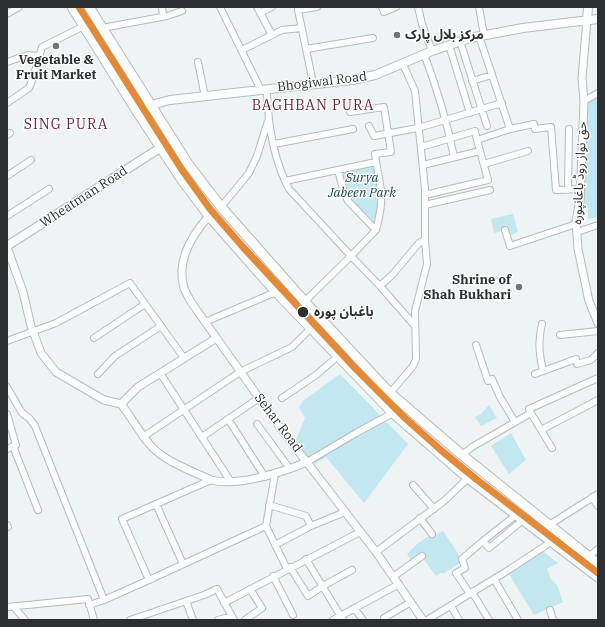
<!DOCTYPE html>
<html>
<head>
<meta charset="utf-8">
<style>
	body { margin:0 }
	#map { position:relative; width:605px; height:627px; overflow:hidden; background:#eef3f4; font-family:"IBM Plex Serif",serif }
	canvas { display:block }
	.frame { position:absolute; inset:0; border:8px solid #2d3031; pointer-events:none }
</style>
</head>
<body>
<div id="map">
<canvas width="605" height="627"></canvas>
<div class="frame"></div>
</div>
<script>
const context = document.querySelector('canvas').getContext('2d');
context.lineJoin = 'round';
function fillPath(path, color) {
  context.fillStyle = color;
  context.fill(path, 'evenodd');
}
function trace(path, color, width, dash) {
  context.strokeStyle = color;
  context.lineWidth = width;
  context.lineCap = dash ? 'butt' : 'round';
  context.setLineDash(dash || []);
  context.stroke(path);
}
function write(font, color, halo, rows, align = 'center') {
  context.font = font + ' "IBM Plex Serif","Noto Sans Arabic",serif';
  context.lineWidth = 3;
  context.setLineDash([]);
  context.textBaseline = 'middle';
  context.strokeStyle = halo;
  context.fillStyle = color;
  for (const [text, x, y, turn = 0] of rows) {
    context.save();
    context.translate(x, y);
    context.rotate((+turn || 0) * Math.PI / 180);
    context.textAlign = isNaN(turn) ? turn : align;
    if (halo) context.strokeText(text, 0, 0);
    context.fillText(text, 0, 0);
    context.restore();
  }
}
fillPath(new Path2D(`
	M598,94V217L588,219V207L583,206L587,99Z
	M376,162L381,187L376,230L348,201L338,170Z
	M513,214L518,232L507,237L505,230L494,233L491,219Z
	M340,374L408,444L364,503L326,457L315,464L295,442L305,418L299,407L304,400Z
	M489,405L497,418L481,426L475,417L481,414Z
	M511,433L526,460L509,474L491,446Z
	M443,531L463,561L443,574L442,572L436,576L422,557L413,563L407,554L417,544L435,532L437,534Z
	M540,549L558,563L547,569L551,579L557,585L563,602L534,615L507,571Z`), '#c2e7ee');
const minor = new Path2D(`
	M162,7L163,16
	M220,7L259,86V90
	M257,7L272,35
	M382,7L384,12L396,7
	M418,7L422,24L432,51
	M479,7L484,35
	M260,13L272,7
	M7,14L19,7
	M102,28L167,16L182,11
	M479,36L510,129
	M460,41L487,126
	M449,45L470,113
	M306,49L373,38
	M242,50L282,30L301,28
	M424,54C437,88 447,122 454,157
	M7,62L28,55L39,56
	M198,62L205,97
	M472,81L492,75
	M313,83L298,10L317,7
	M266,89C268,99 268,109 269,120C272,144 278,168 289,189L351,256L295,311
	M584,101L598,93
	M7,103L29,88L33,78L42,47L84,26
	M350,112L384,107L391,152L375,154L376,162
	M369,126L374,136L418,128L502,103
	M7,135L10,133
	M274,144L353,129
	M421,147L475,131L477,140L510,129L534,124L535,129L551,127L556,190L581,189
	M484,164L528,151
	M423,165L480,151
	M338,170L344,193L348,201L376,230L351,256L380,286L415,326
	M7,176L31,160
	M285,181L376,162C382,191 384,201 376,230
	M568,190L569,129
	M425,195L488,180L477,140
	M425,205L490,190
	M221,207L249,173L257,156L268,121
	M7,216L49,189
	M505,230L510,246L576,224
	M577,232L598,225
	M380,286L393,274L419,243L425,240
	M205,322L276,292
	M542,324C538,342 539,353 543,371
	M560,335L598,331
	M94,338L145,304
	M7,341L56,323L130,283L184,358
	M476,345L488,381L492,379L500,397L515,422
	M160,373L231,482
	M98,374L115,356L161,326
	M535,374L576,359L577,364L591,360L598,353
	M7,387L22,413L29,418L35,426L104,600
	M390,393L413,366L416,359L415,311L427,264L425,240V189L415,91L403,64
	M282,398L316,375L337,357
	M531,413L541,430L598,400
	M7,414L16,445L7,449
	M228,419L265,477
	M257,424L290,469
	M541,430L552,448
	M143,437L240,372L292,347L311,328
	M202,437L259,398
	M13,446L38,510
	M462,455L472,447L531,413L529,409L598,378
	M307,462L356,433L393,413
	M275,474L266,526L287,569
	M413,485L434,509
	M592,497L598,506
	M156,504L183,564
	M269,505L306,516L311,526
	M420,518L432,534
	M7,525L8,527
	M549,525L598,494
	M483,541L516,515
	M275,545L311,526L345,512
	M376,552L444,501L468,478
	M588,557L598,549
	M306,559L343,620
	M290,567L308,596L323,586L352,570
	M273,576L293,615
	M393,577L422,556
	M494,579L518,620
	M149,580L122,519L211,480
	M472,592L489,620
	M470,594L456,573L465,568L462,559L483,541L489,548L523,520
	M186,601L193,620
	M224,603L360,532
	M89,605L104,600L149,580L266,526
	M451,606L459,620
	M7,607L88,599L94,620
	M14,607L25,620
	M354,608L363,620
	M550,610L553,620
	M384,618L411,602
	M130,620L204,595L217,589L234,620
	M218,620L232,616
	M245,620L262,608L250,589
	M333,620L399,584
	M427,620L507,571L551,542`);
const tertiary = new Path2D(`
	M587,20L582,78L584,101L580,200L576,221L578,249L589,301L598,323
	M209,216C192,235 176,261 184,288C186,293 189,298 191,302L279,426L376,552L423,620
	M7,247L23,292L31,326L41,353L56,372L104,400L121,404C132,418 140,434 152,447C166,462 192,471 211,480C237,487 283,472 307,462
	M121,404L138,387L215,339`);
const secondary = new Path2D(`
	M587,20L588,7
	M138,113L151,105L170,100L352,80L375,75L432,51L470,38L523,28L598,19
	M7,246L160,148`);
const primary = new Path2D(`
	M72,7L138,113L182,180L209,216L276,292L393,413L468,478L598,577
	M89,7L188,164L221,207L305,302L390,393L462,455L598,564`);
trace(minor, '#b8bbbc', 8);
trace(tertiary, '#b8bbbc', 9);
trace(secondary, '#b8bbbc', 10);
trace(primary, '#b8bbbc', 11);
trace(minor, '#fcfdfd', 6);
trace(tertiary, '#fcfdfd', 7);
trace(secondary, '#fcfdfd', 8);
trace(primary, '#fcfdfd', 9);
trace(new Path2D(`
	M79,7L182,170L210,209L242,246L356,369L405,418L443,452L476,479L598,573`), '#e38a39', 7);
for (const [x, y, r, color] of [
	[397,35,4,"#717475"],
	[56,46,4,"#717475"],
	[519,287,4,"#717475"],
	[303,312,6,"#2d3031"]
]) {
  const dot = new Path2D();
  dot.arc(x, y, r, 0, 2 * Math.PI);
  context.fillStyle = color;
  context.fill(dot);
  trace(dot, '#fff', 1.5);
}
write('bold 13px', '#2d3031', '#fff', [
	["مرکز بلال پارک",405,35],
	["Vegetable &",56,60,"center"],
	["Fruit Market",56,75,"center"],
	["Shrine of",511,280,"right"],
	["Shah Bukhari",511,295,"right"]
], 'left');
write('13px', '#2d3031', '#fff', [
	["Bhogiwal Road",322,82,-7],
	["حق نواز روڈ باغانپورہ",580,173,-87],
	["Wheatman Road",84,197,-33],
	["Sehar Road",278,423,53]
]);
write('italic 13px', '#204950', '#fff', [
	["Surya",362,178],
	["Jabeen Park",362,193]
]);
write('bold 13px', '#2d3031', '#fff', [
	["باغبان پورہ",314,312]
], 'left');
context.letterSpacing = '1px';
write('14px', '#6e2941', '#fff', [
	["BAGHBAN PURA",313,106],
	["SING PURA",66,125]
]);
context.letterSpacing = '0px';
</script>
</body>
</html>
